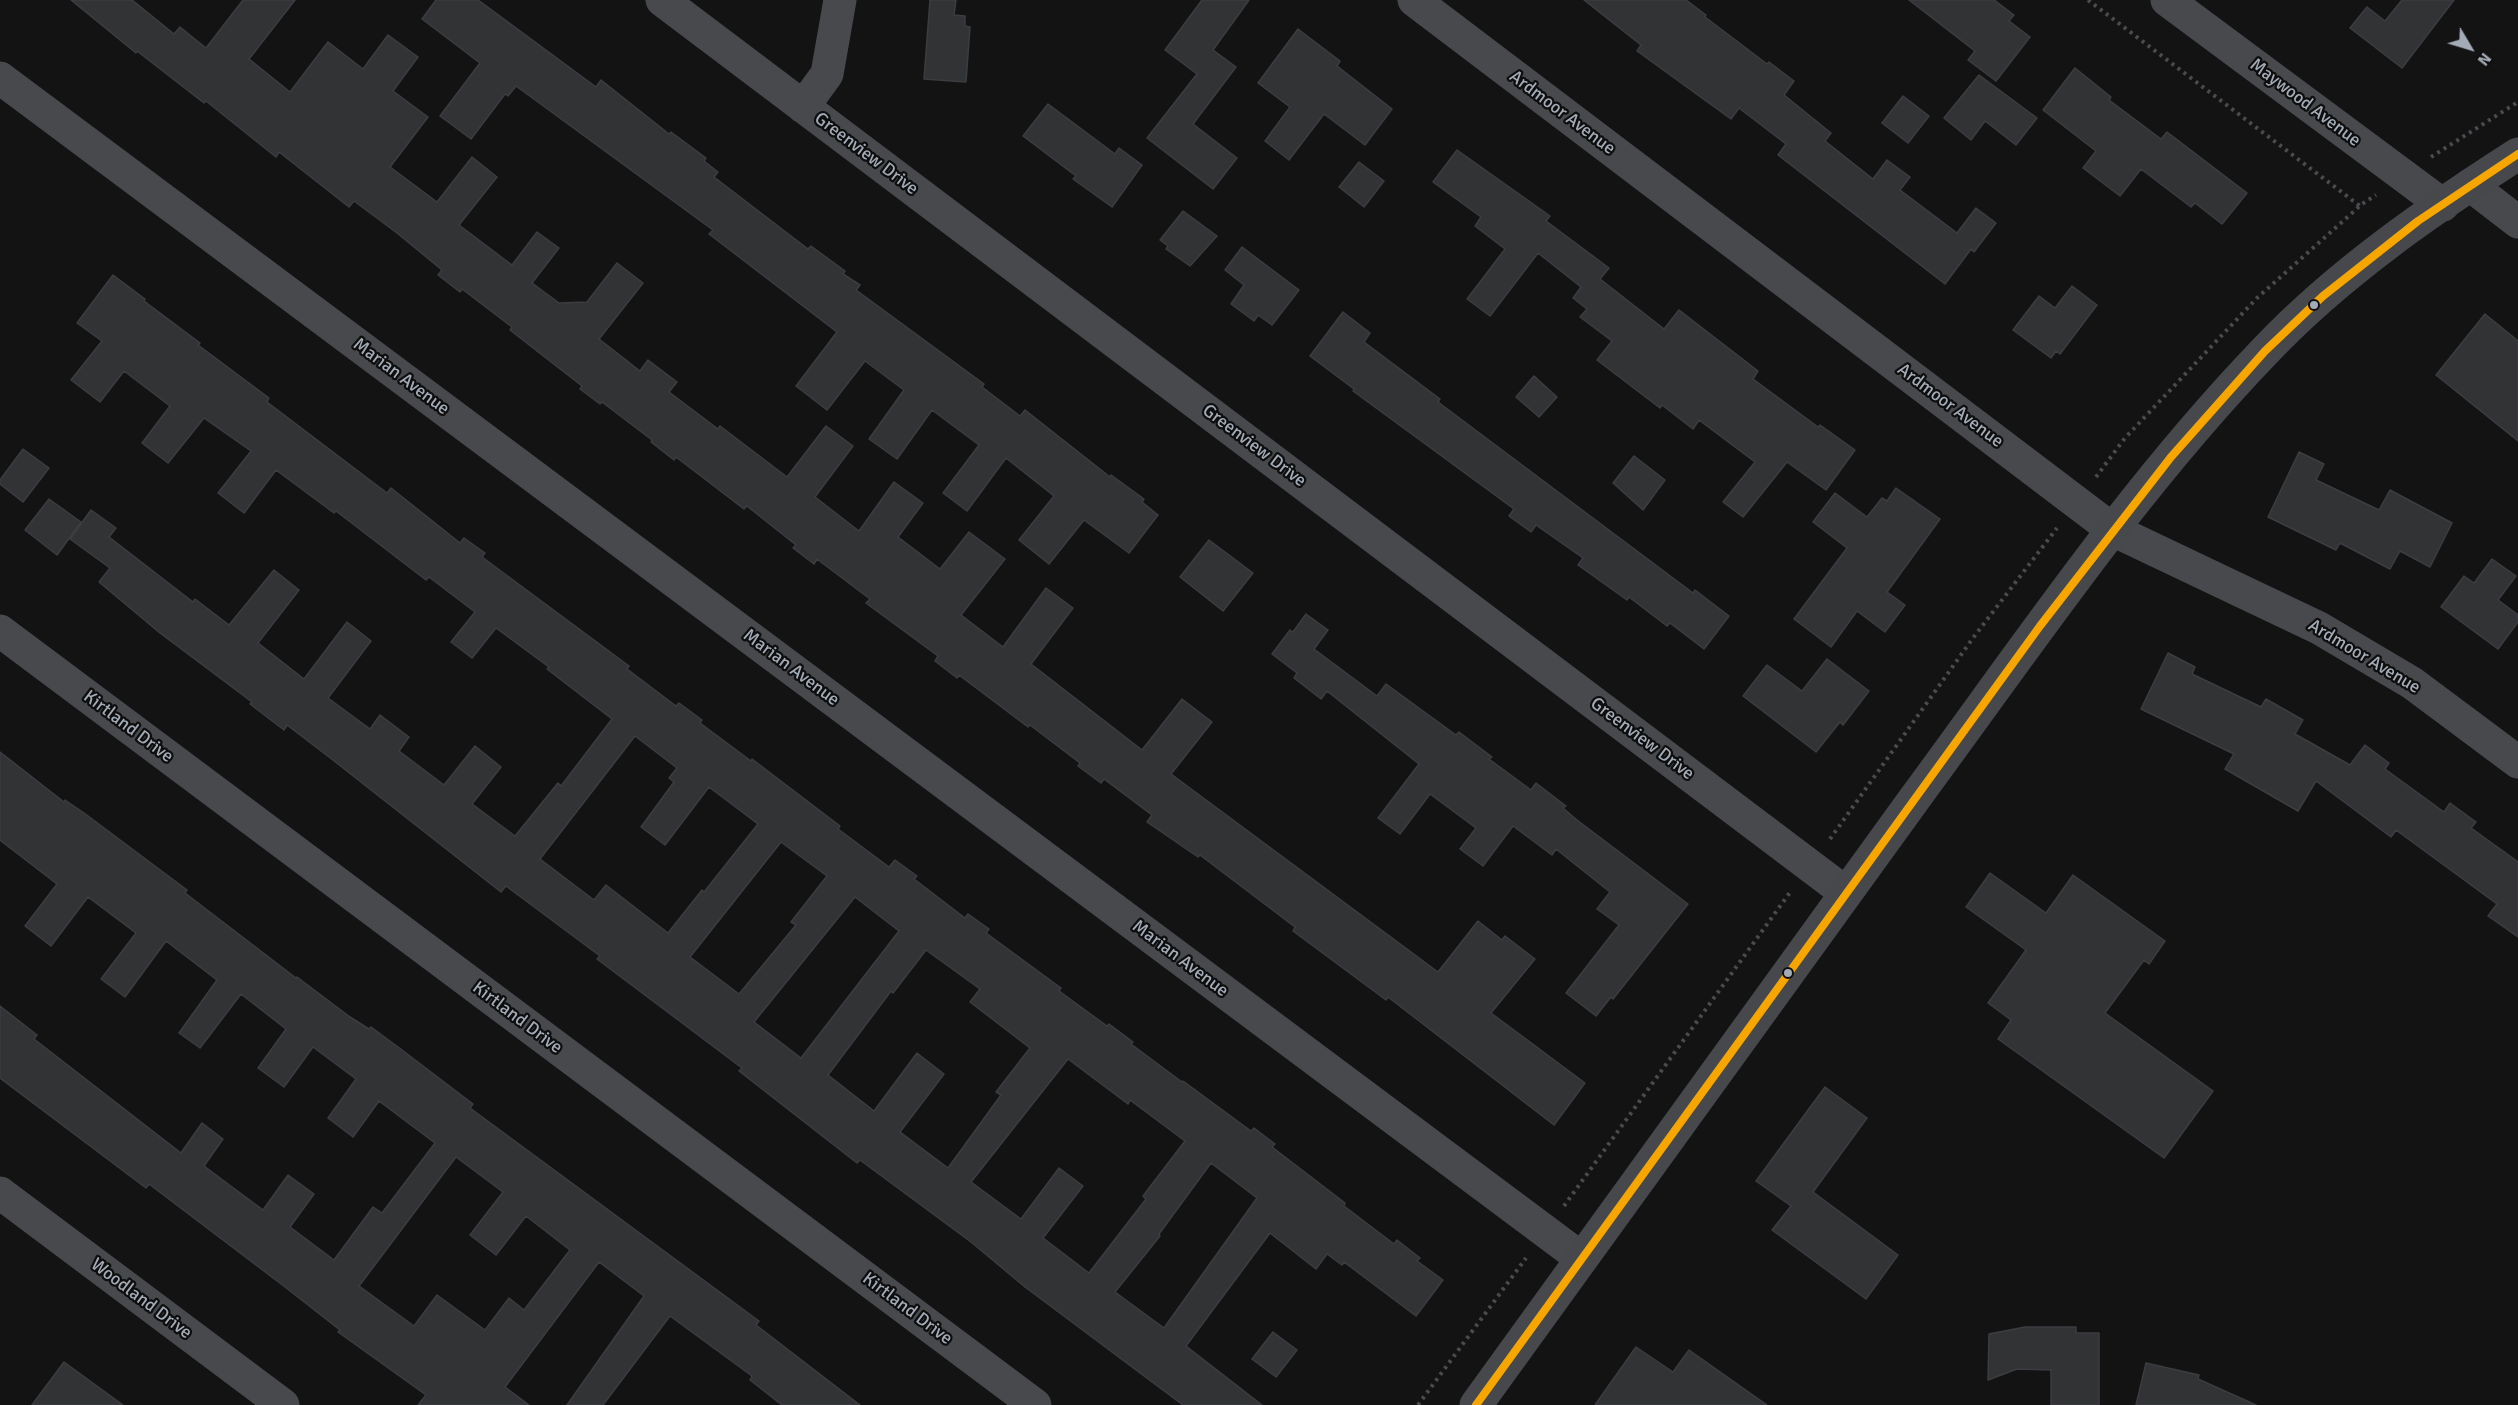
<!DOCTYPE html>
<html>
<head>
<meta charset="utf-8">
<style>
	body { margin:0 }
	#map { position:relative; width:2518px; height:1405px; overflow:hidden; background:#131314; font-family:Signika,sans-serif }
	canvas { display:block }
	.north { position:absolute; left:2440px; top:18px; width:60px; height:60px; -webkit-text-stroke:4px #0e0e0f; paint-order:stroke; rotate:128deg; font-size:16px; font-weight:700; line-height:24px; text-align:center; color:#a3abb6 }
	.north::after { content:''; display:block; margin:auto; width:21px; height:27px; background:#a3abb6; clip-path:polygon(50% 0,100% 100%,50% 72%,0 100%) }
</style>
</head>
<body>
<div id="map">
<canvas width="2518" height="1405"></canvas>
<div class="north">N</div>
</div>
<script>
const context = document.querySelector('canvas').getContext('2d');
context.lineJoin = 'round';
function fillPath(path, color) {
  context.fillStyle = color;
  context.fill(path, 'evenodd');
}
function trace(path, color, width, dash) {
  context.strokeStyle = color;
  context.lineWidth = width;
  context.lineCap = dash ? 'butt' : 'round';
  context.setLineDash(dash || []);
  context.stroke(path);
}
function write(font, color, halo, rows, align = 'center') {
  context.font = font + ' Signika,sans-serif';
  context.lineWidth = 4.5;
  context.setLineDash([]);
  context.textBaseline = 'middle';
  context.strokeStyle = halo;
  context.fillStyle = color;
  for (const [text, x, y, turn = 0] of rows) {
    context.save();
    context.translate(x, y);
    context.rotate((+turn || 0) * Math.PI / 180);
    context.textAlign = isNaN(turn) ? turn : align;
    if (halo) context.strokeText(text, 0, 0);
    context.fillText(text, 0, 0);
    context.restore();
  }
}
const building = new Path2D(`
	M71,0H132L174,34L180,27L206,48L243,0H295L249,59L290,92L328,42L363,69L388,35L418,57L393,91L428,117L390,167L437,202L472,157L497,177L459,225L512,265L537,232L559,248L532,283L559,303L587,302L617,263L643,283L599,339L640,371L648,360L677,382L669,392L718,429L720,426L787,477L826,426L853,446L815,497L859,531L894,482L923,503L898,537L940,569L969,532L1005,559L961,615L1003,647L1046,588L1073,608L1031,664L1142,750L1182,699L1212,722L1171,774L1438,972L1478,921L1502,940L1505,936L1535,959L1491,1013L1585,1083L1554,1125L1388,997L1386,1000L1293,931L1295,927L1200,855L1198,857L1147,822L1152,815L1104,779L1101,783L1078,766L1080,763L1030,725L1028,727L959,675L957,678L935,661L938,656L866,603L870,599L817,559L814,564L793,548L796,545L747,506L744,509L676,457L674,460L651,442L652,440L602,402L600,404L580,389L582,386L510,330L512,327L462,289L460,292L438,275L442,270L397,233L354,201L349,207L279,152L276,157L206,101L204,103L137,51L136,53Z
	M436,0H478L596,87L601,80L669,134L671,132L706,158L704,161L718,172L714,177L808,249L811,246L845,271L843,274L860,285L856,290L984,384L982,387L1020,416L1025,410L1110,477L1111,475L1144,499L1142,502L1158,515L1129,553L1084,520L1049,564L1019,540L1054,496L1006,458L967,511L943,493L979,445L932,410L897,459L869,439L904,390L865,361L827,410L796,386L837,332L709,234L713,230L516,86L508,96L505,94L471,139L440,116L480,63L422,19Z
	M930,0H956L954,15L965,16V26L970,27L966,82L924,79Z
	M1202,0H1249L1213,50L1236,67L1193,124L1237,158L1213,189L1147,138L1197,74L1165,50Z
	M1584,0H1686L1706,15L1705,17L1767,64L1769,62L1794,81L1784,95L1831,133L1825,141L1873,179L1887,160L1910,177L1900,190L1957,233L1976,208L1996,223L1974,252L1971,249L1945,284L1778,155L1786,144L1739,108L1731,119L1637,51L1641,45Z
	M1909,0H1994L2014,15L2009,21L2030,37L1996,81L1968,60L1975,51Z
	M2402,0H2454L2402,68L2350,28L2367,7L2385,21Z
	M1298,29L1340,61L1337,66L1392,109L1365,145L1324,114L1289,160L1265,141L1290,107L1258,83Z
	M2075,68L2111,97L2109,100L2161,139L2167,132L2247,193L2222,224L2195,203L2191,207L2141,169L2120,196L2083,168L2096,151L2043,110Z
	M1979,75L2037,118L2016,145L1985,121L1971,140L1944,118Z
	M1903,96L1929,116L1908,143L1882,123Z
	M1048,104L1115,154L1119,148L1142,165L1112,207L1073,179L1076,176L1023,136Z
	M1457,150L1550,216L1546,221L1609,268L1600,279L1664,329L1679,310L1758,371L1753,379L1818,427L1820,425L1855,450L1826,490L1787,462L1743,517L1723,502L1755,462L1699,420L1693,429L1662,405L1660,408L1597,360L1612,341L1580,317L1587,309L1573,298L1581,287L1538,253L1490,316L1467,299L1505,249L1475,226L1481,217L1433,182Z
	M1359,162L1384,181L1364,207L1339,187Z
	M1183,211L1217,236L1190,266L1166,249L1168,246L1160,240Z
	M1242,247L1299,290L1272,325L1258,315L1254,321L1231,304L1244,285L1225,270Z
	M113,275L145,299L144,301L200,343L198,345L269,398L267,402L387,493L391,488L460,543L464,538L485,553L482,557L629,666L627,669L676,706L679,703L702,720L700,723L751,761L752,759L840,826L838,829L889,867L895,860L917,876L914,879L965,918L968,914L989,929L986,933L1061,988L1059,991L1107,1026L1109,1024L1133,1042L1131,1044L1182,1082L1183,1081L1251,1131L1254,1128L1275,1144L1272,1147L1345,1203L1344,1206L1394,1244L1397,1240L1420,1258L1417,1261L1443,1280L1416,1316L1344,1262L1342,1265L1327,1254L1316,1269L1270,1233L1186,1346L1262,1405H1183L1025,1287L971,1242L860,1160L857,1163L739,1071L742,1068L597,959L600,956L506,886L501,892L329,757L287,725L284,730L250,704L252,702L160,633L99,582L110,568L70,539L91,510L116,528L109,537L193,602L195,599L229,625L274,570L299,590L258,643L304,679L347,622L371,641L328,698L370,729L380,715L409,737L399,751L444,785L475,746L501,767L472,804L515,836L558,783L561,786L612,719L547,669L549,667L496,628L472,658L451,642L475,612L429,577L426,580L336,511L334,513L276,470L244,513L218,493L251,451L204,418L168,463L142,443L170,406L124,371L100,402L71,380L102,341L77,323ZM635,736L677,768L669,778L674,782L641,827L665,845L709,787L758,824L704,892L702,890L668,933L606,885L594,900L540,859ZM781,842L827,876L791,922L796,925L739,994L690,957ZM855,897L899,931L801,1058L754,1022ZM926,950L980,989L970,1002L1030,1048L996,1092L1001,1095L948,1168L900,1132L944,1074L917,1053L874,1111L828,1075L891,991L893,993ZM1068,1059L1128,1104L1130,1100L1185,1141L1143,1196L1146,1199L1089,1273L1043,1238L1083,1186L1059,1168L1021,1219L971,1182ZM1211,1163L1257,1198L1164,1328L1115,1292L1160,1236L1159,1234Z
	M2072,286L2097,305L2060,354L2056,351L2051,358L2013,330L2039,296L2055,308Z
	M1343,312L1370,333L1364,342L1440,399L1438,402L1693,593L1695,590L1729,616L1704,649L1670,623L1667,626L1629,597L1627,600L1578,565L1583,558L1536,525L1531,532L1509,516L1514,509L1353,391L1354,389L1310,356Z
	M2485,314L2518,341V441L2436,375Z
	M1534,376L1557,397L1539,417L1516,397Z
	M23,449L49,468L23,502L0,484V480Z
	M2299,452L2324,464L2316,480L2379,510L2390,490L2452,523L2430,567L2400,551L2390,569L2340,543L2336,550L2268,517Z
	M1634,456L1665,480L1643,510L1613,483Z
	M1896,488L1940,519L1887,592L1905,605L1885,632L1857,611L1831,647L1794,619L1847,548L1813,522L1835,493L1867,517L1882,498L1887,501Z
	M49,499L81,522L57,555L25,530Z
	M1209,540L1253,573L1223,611L1180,577Z
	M2492,559L2516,576L2498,600L2518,615V622L2498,649L2441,607L2464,576L2474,583Z
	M1306,614L1328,630L1314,649L1377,696L1386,684L1456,735L1459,732L1492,757L1489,759L1531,790L1536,783L1566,806L1563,808L1577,820L1688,904L1613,999L1611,997L1596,1016L1566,993L1619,925L1597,909L1610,892L1556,849L1552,855L1513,826L1483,866L1460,849L1476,828L1430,794L1400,834L1378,818L1419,764L1327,691L1321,699L1294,678L1297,673L1272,654L1290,630L1293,632Z
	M2168,653L2195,667L2192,674L2261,707L2266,699L2303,720L2295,734L2350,765L2365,745L2389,763L2385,769L2444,812L2450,803L2476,822L2471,828L2518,862V937L2488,916L2497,904L2396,830L2391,837L2316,781L2298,811L2225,769L2234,754L2141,709Z
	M1827,659L1869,691L1843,725L1840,722L1816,752L1743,696L1767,665L1802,691Z
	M0,752L64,802L65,800L84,813L187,890L185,893L296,978L297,977L350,1017L369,1029L371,1027L402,1050L473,1104L470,1108L759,1321L756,1325L860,1405H782L750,1380L752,1376L670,1316L603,1405H567L644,1296L599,1262L505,1387L529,1405H418L426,1395L338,1332L340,1330L285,1287L149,1184L146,1188L0,1078V1006L37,1035L34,1039L181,1153L202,1123L223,1139L204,1166L263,1210L288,1175L314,1194L290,1227L334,1260L373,1207L382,1213L435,1143L379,1101L353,1137L328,1118L356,1079L313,1047L284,1087L258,1068L286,1029L241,994L200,1048L179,1033L217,980L166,941L125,997L101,979L136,933L88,897L51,946L25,926L57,884L0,840ZM456,1157L503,1192L470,1235L496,1255L526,1216L570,1250L524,1310L509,1298L485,1330L437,1295L414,1326L359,1286Z
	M1990,873L2046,913L2073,875L2165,941L2149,964L2144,960L2105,1013L2213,1091L2164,1158L1998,1039L2011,1020L1988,1003L2026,950L1966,907Z
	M1825,1087L1867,1118L1813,1192L1898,1255L1866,1299L1772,1230L1791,1206L1756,1181Z
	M2025,1327H2076V1333H2099V1405H2051V1370L2017,1369L1988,1380L1989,1334Z
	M1273,1332L1297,1350L1276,1377L1252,1359Z
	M1636,1347L1673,1372L1689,1350L1767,1405H1595Z
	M64,1362L123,1405H32Z
	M2146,1363L2199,1375L2198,1379L2256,1405H2136Z`);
fillPath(building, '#323335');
trace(building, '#3c3d40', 1.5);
trace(new Path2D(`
	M2088,0L2360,206
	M2431,157L2518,102
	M2096,477L2125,438L2257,298L2362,204L2376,195
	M1830,839L1973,638L2057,528
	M1564,1206L1791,891
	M1418,1405L1526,1258`), '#494b4e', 4, [3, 4.5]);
trace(new Path2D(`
	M662,0L1846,893
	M1414,0L2113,530L2319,628L2412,683L2518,762
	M2167,0L2443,205
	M0,78L1581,1258
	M803,107L827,74L840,0
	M2470,185L2518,222
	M0,631L1035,1405
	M0,1193L283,1405`), '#47494d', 33);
trace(new Path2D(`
	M1476,1405C1621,1202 1768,1000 1915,798C2027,646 2134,487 2265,351C2338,274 2429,211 2518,154`), '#46484b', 33);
trace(new Path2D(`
	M1476,1405L2040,626L2171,457L2265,351L2323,296L2418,221L2518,154`), '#f7a600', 8);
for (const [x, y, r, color] of [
	[2314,305,5,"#a3abb6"],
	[1788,973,5,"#a3abb6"]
]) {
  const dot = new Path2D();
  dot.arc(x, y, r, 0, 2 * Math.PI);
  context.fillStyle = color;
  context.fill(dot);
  trace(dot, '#0e0e0f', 2);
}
write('18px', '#a3abb6', '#0e0e0f', [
	["Maywood Avenue",2305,103,37],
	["Ardmoor Avenue",1562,113,37],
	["Greenview Drive",866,154,37],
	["Marian Avenue",401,377,37],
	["Ardmoor Avenue",1950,406,37],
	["Greenview Drive",1254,446,37],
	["Ardmoor Avenue",2364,657,31],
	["Marian Avenue",791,668,37],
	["Kirtland Drive",128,727,37],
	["Greenview Drive",1642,739,37],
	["Marian Avenue",1180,959,37],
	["Kirtland Drive",517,1018,37],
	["Woodland Drive",141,1299,37],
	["Kirtland Drive",907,1309,37]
]);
</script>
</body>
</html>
